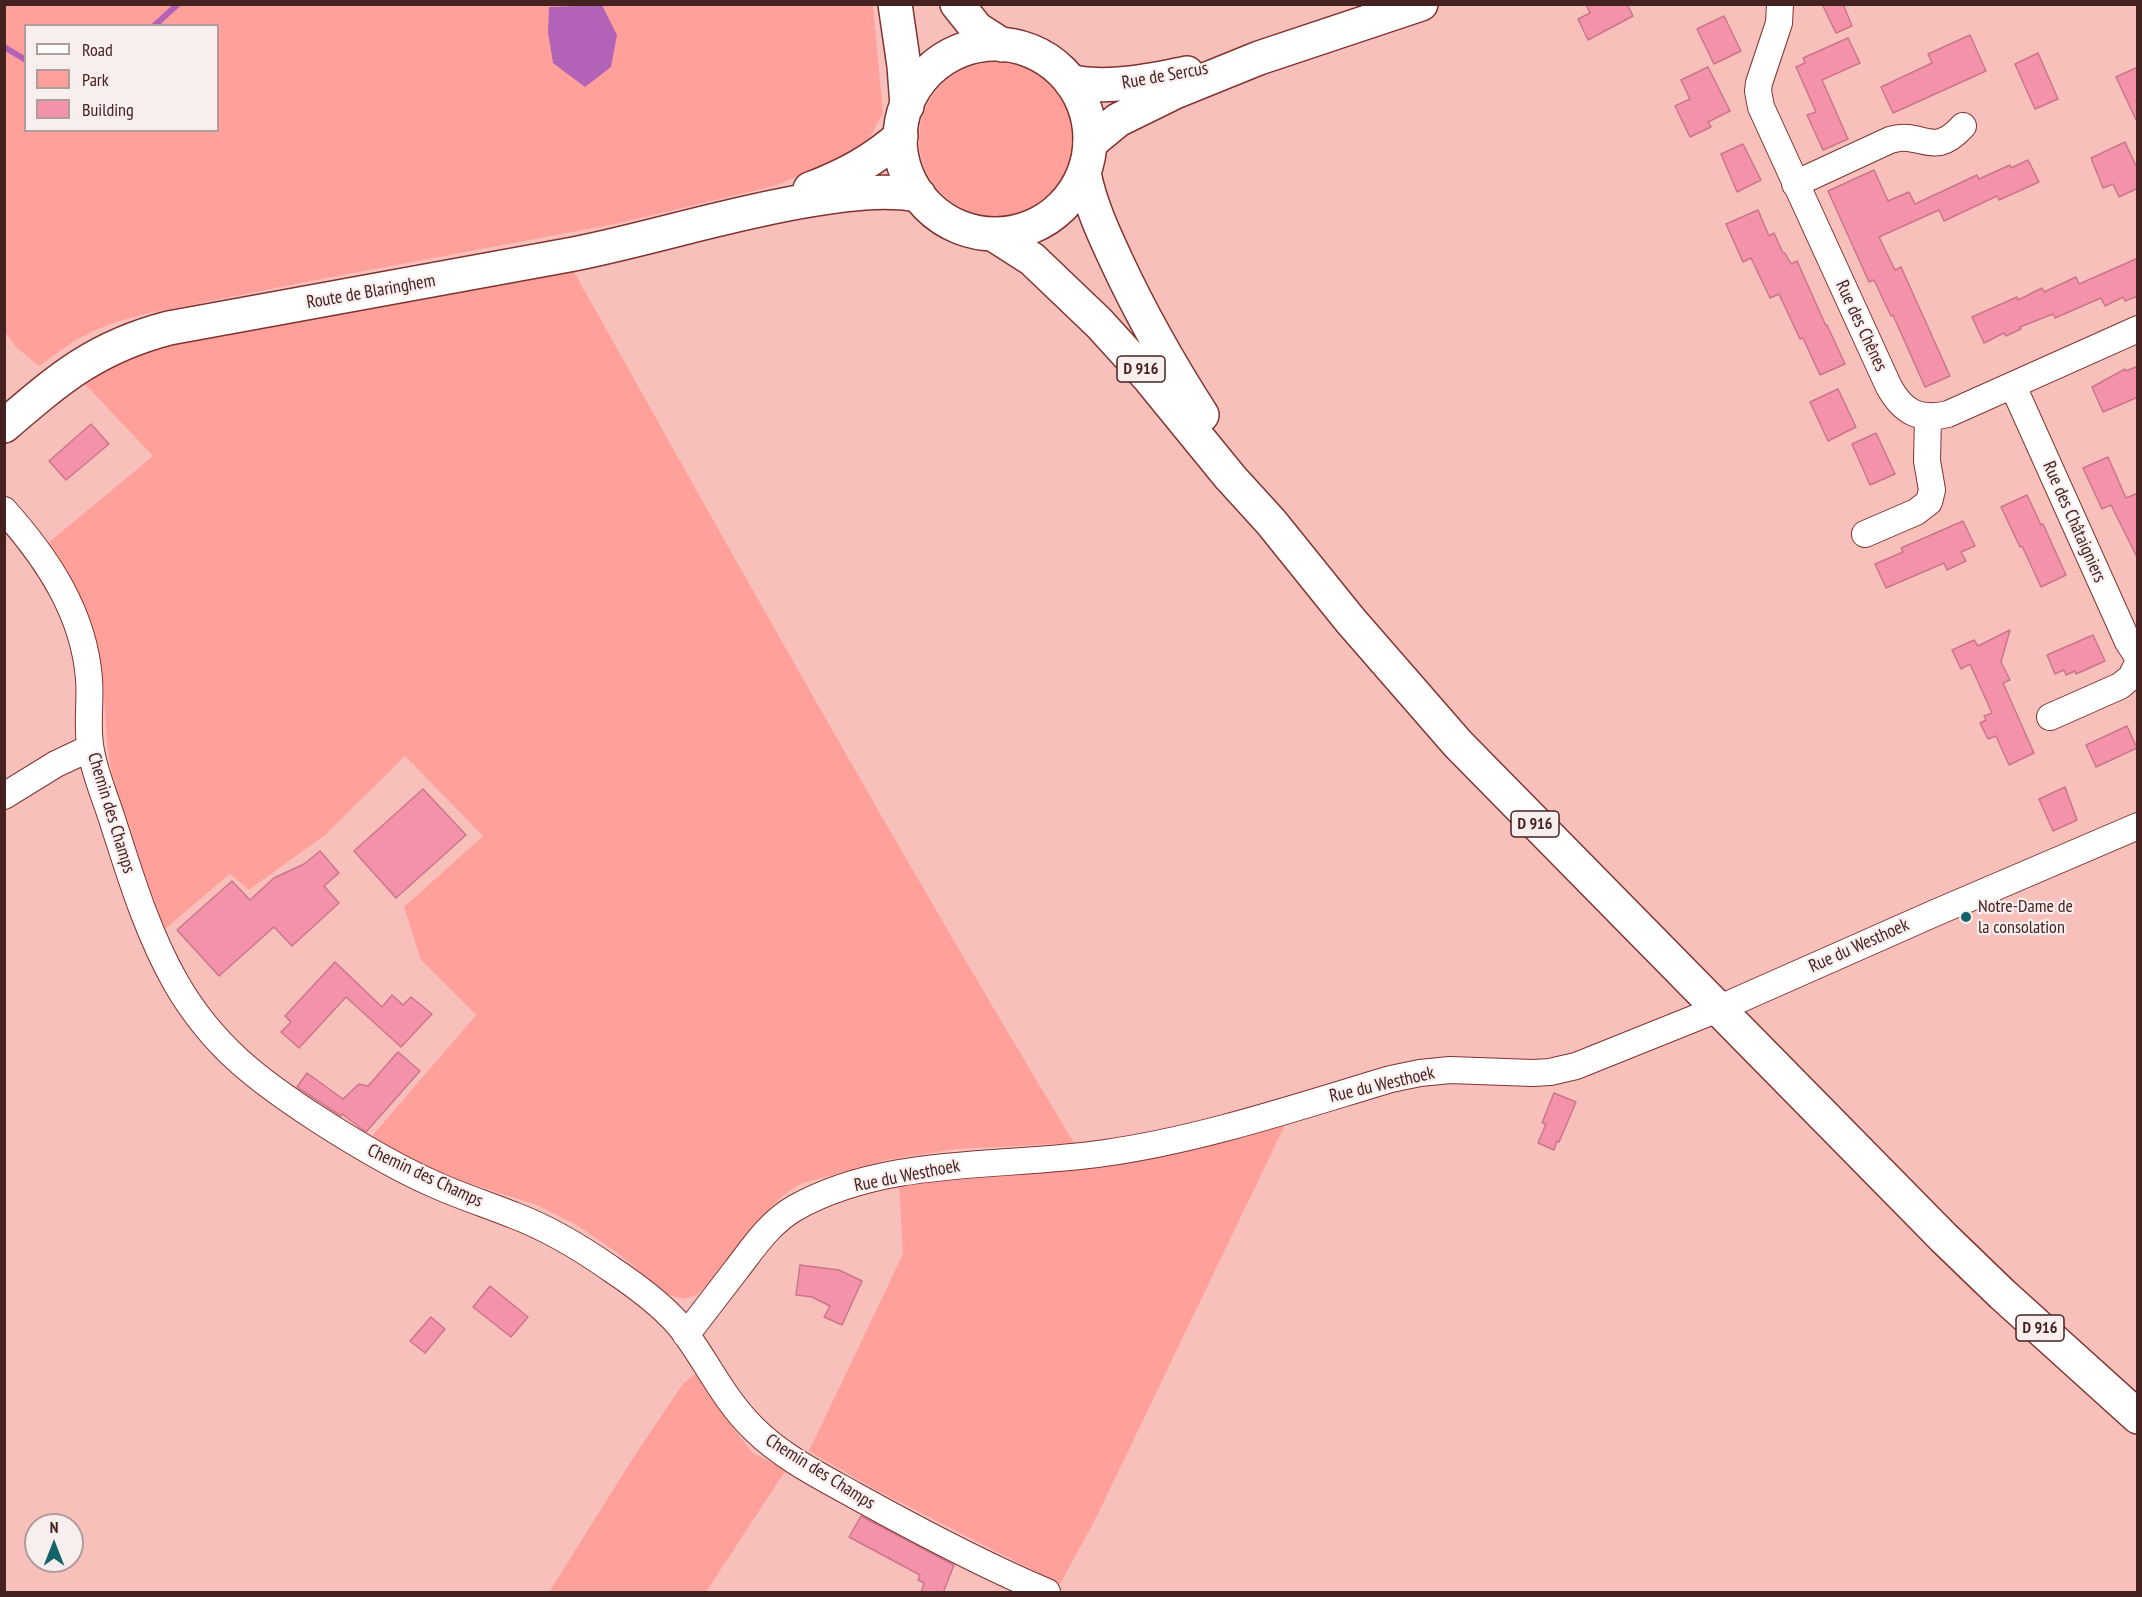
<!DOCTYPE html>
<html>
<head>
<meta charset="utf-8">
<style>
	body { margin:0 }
	#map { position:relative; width:2142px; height:1597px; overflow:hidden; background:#f8c0bb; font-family:"PT Sans Narrow",sans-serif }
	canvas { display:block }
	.frame { position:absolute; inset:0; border:6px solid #452220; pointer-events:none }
	.legend { position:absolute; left:24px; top:24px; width:195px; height:108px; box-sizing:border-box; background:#f8eeed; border:2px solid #b09c9b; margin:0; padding:8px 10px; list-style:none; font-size:18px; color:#452220 }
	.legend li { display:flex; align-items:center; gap:12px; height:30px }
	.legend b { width:30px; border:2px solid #b09c9b }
	.north { position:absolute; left:24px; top:1513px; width:60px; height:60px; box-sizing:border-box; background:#f8eeed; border:2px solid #b09c9b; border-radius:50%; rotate:0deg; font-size:16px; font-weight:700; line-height:24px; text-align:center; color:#452220 }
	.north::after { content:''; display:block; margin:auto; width:21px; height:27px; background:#14636a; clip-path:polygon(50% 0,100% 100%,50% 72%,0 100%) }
</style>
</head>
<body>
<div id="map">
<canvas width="2142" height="1597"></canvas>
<div class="frame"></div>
<ul class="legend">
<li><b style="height:8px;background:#fff"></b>Road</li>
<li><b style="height:16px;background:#ffa19a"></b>Park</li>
<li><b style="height:16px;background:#f492aa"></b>Building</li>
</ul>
<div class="north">N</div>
</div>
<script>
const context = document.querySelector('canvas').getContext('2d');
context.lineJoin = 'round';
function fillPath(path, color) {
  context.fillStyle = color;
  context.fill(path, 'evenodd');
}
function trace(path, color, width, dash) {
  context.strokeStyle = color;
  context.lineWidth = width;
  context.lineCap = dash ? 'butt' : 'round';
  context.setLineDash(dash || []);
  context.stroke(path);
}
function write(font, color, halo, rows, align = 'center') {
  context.font = font + ' "PT Sans Narrow",sans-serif';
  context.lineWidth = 4.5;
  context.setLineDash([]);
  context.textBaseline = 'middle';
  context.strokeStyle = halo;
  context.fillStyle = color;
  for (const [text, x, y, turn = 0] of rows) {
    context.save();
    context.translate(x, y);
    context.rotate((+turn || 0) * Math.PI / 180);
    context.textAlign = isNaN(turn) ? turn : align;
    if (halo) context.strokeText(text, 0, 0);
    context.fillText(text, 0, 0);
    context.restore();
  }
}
fillPath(new Path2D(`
	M5,5H873L883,113L865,147L826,165L774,186L615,224L311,281L145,314L116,322L93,331L71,343L39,366L17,348L5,332ZM26,26H218V130H26Z
	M919 139a77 77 0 1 1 154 0a77 77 0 1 1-154 0Z
	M573,270C737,563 901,856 1074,1143L957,1149L911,1156L886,1160L800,1184L785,1194L770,1208L717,1276L697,1295L684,1299L669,1295L615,1251L575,1224L537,1205L408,1164L366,1143L476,1015L421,960L404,907L483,836L405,756L325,835L249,890L230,874L165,929C147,878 123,827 112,773C102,727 108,678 94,633C85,600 66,572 48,543L153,456L82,381L96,370L174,339L532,279Z
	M1285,1125L1095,1520L1060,1584L874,1489L809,1451L903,1254L899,1185L964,1176L1041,1173L1106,1166L1181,1153Z
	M696,1373L733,1428L753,1453L786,1470L706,1592H549L635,1455L682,1385Z`), '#ffa19a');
fillPath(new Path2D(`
	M602,5L617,35L611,67L585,87L553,63L548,32L549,7Z`), '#b263b8');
trace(new Path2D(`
	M154,26L178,4
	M4,47L26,60`), '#b263b8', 6);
const building = new Path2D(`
	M1586,4H1627L1633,16L1588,40L1578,19L1590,13Z
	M1822,4H1843L1852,26L1836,33Z
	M1724,16L1741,51L1714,64L1697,29Z
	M1970,35L1986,71L1893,113L1881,87L1932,63L1928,54Z
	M1848,38L1860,63L1822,80L1848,139L1823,150L1807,115L1816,112L1796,67L1805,63L1803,58Z
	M2038,53L2058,99L2035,109L2015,64Z
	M1708,67L1730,111L1708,122L1711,127L1690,137L1675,106L1690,99L1681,80Z
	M2138,67V124L2116,77Z
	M2125,142L2138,170V188L2119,197L2113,184L2103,188L2091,158Z
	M1743,144L1761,180L1737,192L1721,154Z
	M2028,160L2039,182L1999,200L1997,196L1944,221L1939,210L1879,237L1895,270L1901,267L1950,376L1925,387L1893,315L1891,316L1874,280L1869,282L1828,191L1874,170L1888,201L1909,192L1915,204L1977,175L1979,179L2010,165L2011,168Z
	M1758,210L1769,236L1774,233L1783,253H1785L1791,264L1797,261L1826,326L1827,325L1845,364L1820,375L1803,338L1800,339L1779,294L1770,298L1751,258L1743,262L1726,224Z
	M2138,258V296L2125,301L2123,297L2105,306L2101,298L2055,318L2053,314L2020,327L2021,329L2006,336L2004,333L1984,343L1972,317L2017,297L2018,300L2042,288L2044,292L2076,277L2079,284Z
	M2138,366V397L2103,412L2092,387L2125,369L2126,371Z
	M1838,389L1856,427L1828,441L1810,402Z
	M91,424L109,444L66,480L49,461Z
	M1876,433L1895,474L1870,485L1852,444Z
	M2108,457L2126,498L2138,493V559L2111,505L2102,509L2083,468Z
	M2027,495L2041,525L2043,524L2066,575L2041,587L2022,546L2020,547L2001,507Z
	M1963,521L1975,546L1961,552L1966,561L1947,570L1944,563L1886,588L1875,564L1903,552L1901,548Z
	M2010,630L2001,662L2010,680L2003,683L2034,753L2009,765L1996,736L1988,739L1980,723L1986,720L1984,716L1992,713L1970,664L1961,669L1952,650L1974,640L1978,646Z
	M2093,635L2105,661L2076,674L2075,671L2066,675L2064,670L2055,674L2047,655Z
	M2127,726L2137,748L2096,767L2086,745Z
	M2065,787L2077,820L2053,831L2039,799Z
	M423,789L466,835L396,898L354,851Z
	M320,851L339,873L324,886L339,903L292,946L274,927L219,976L177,930L232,881L250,900L274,878L304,864Z
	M335,962L382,1007L392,995L403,1005L411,997L432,1014L401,1047L346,997L299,1048L281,1032L291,1022L285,1016Z
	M398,1052L420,1071L366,1132L342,1114L341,1116L297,1087L307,1073L343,1099L359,1084L368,1086Z
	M1554,1093L1576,1102L1559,1142L1557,1141L1554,1150L1538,1143L1546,1124L1542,1123Z
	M800,1265L839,1270L862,1281L842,1325L824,1317L830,1306L812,1297L796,1295Z
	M490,1286L528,1317L511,1337L473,1307Z
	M431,1317L445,1329L425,1353L410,1341Z
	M861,1516L954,1565L943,1593H921L924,1583L918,1580L920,1575L849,1537Z`);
fillPath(building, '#f492aa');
trace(building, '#cb768b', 1.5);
const street = new Path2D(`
	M1780,4L1779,23L1759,83L1758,91L1761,107L1889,387C1903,412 1919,421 1948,414L2138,329
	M1795,184L1890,140C1923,130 1932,160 1963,126
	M2013,386L2128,642L2138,657
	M4,510C47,558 84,613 89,679C91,702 86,728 91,751C95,774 105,797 112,819C130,875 147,932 176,983C213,1047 259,1081 319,1120C358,1145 396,1168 438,1186C463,1197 488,1205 513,1215C548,1228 581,1248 611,1269C635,1285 660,1303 679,1325C706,1359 722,1398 754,1429C782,1457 820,1476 854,1495C917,1530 981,1564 1047,1592
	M1865,534L1916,512L1929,502L1932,490L1927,461L1928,417
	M2050,717L2120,686L2131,677L2138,663
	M4,796L56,764L90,748
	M686,1335C703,1313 719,1292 736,1270C753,1248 769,1223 795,1208C887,1156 1004,1168 1105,1153C1203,1139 1297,1107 1391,1079L1420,1073L1450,1070L1533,1073L1550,1072L1576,1066L1718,1009L1935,913L2138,826`);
const secondary = new Path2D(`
	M1071,82C1110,89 1148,81 1187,73
	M1090,143L1118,120L1175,92L1259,58L1421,4
	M810,189C844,176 873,161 901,136
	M4,426C60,378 96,347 169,328L574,254C653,238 730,213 810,200C847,194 882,189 919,195`);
const primary = new Path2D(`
	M895,4L904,66L907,106
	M957,4L977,29L1002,45
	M900 139a95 95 0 1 1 190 0a95 95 0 1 1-190 0Z
	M1084,173C1090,204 1103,232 1116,260C1141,314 1170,365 1202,415
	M993,234L1032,259L1099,323L1150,379L1230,477L1271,522L1350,620L1458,744L1944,1238L2002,1294L2138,1417`);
trace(street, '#813330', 28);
trace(secondary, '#813330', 36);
trace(primary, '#813330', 36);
trace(street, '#fff', 26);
trace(secondary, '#fff', 33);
trace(primary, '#fff', 33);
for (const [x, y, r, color] of [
	[1966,917,6,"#14636a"]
]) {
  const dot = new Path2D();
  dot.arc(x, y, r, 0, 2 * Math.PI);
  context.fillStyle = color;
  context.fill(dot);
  trace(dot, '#f8eeed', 2);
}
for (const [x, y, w] of [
	[1141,369,48],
	[1535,824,48],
	[2040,1328,48]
]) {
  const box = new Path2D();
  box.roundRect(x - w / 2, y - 13, w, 26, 4.5);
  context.fillStyle = '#f8eeed';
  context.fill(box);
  trace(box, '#452220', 1.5);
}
write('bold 16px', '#452220', null, [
	["D 916",1141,369],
	["D 916",1535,824],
	["D 916",2040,1328]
]);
write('18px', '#452220', '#f8eeed', [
	["Rue de Sercus",1165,76,-10],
	["Route de Blaringhem",371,292,-10],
	["Rue des Chênes",1861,326,65],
	["Rue des Châtaigniers",2074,522,66],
	["Chemin des Champs",111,813,73],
	["Rue du Westhoek",1859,946,-24],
	["Rue du Westhoek",1382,1085,-13],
	["Chemin des Champs",425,1176,25],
	["Rue du Westhoek",907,1176,-11],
	["Chemin des Champs",820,1472,32]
]);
write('18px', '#452220', '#f8eeed', [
	["Notre-Dame de",1978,907],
	["la consolation",1978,928]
], 'left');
</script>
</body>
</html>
